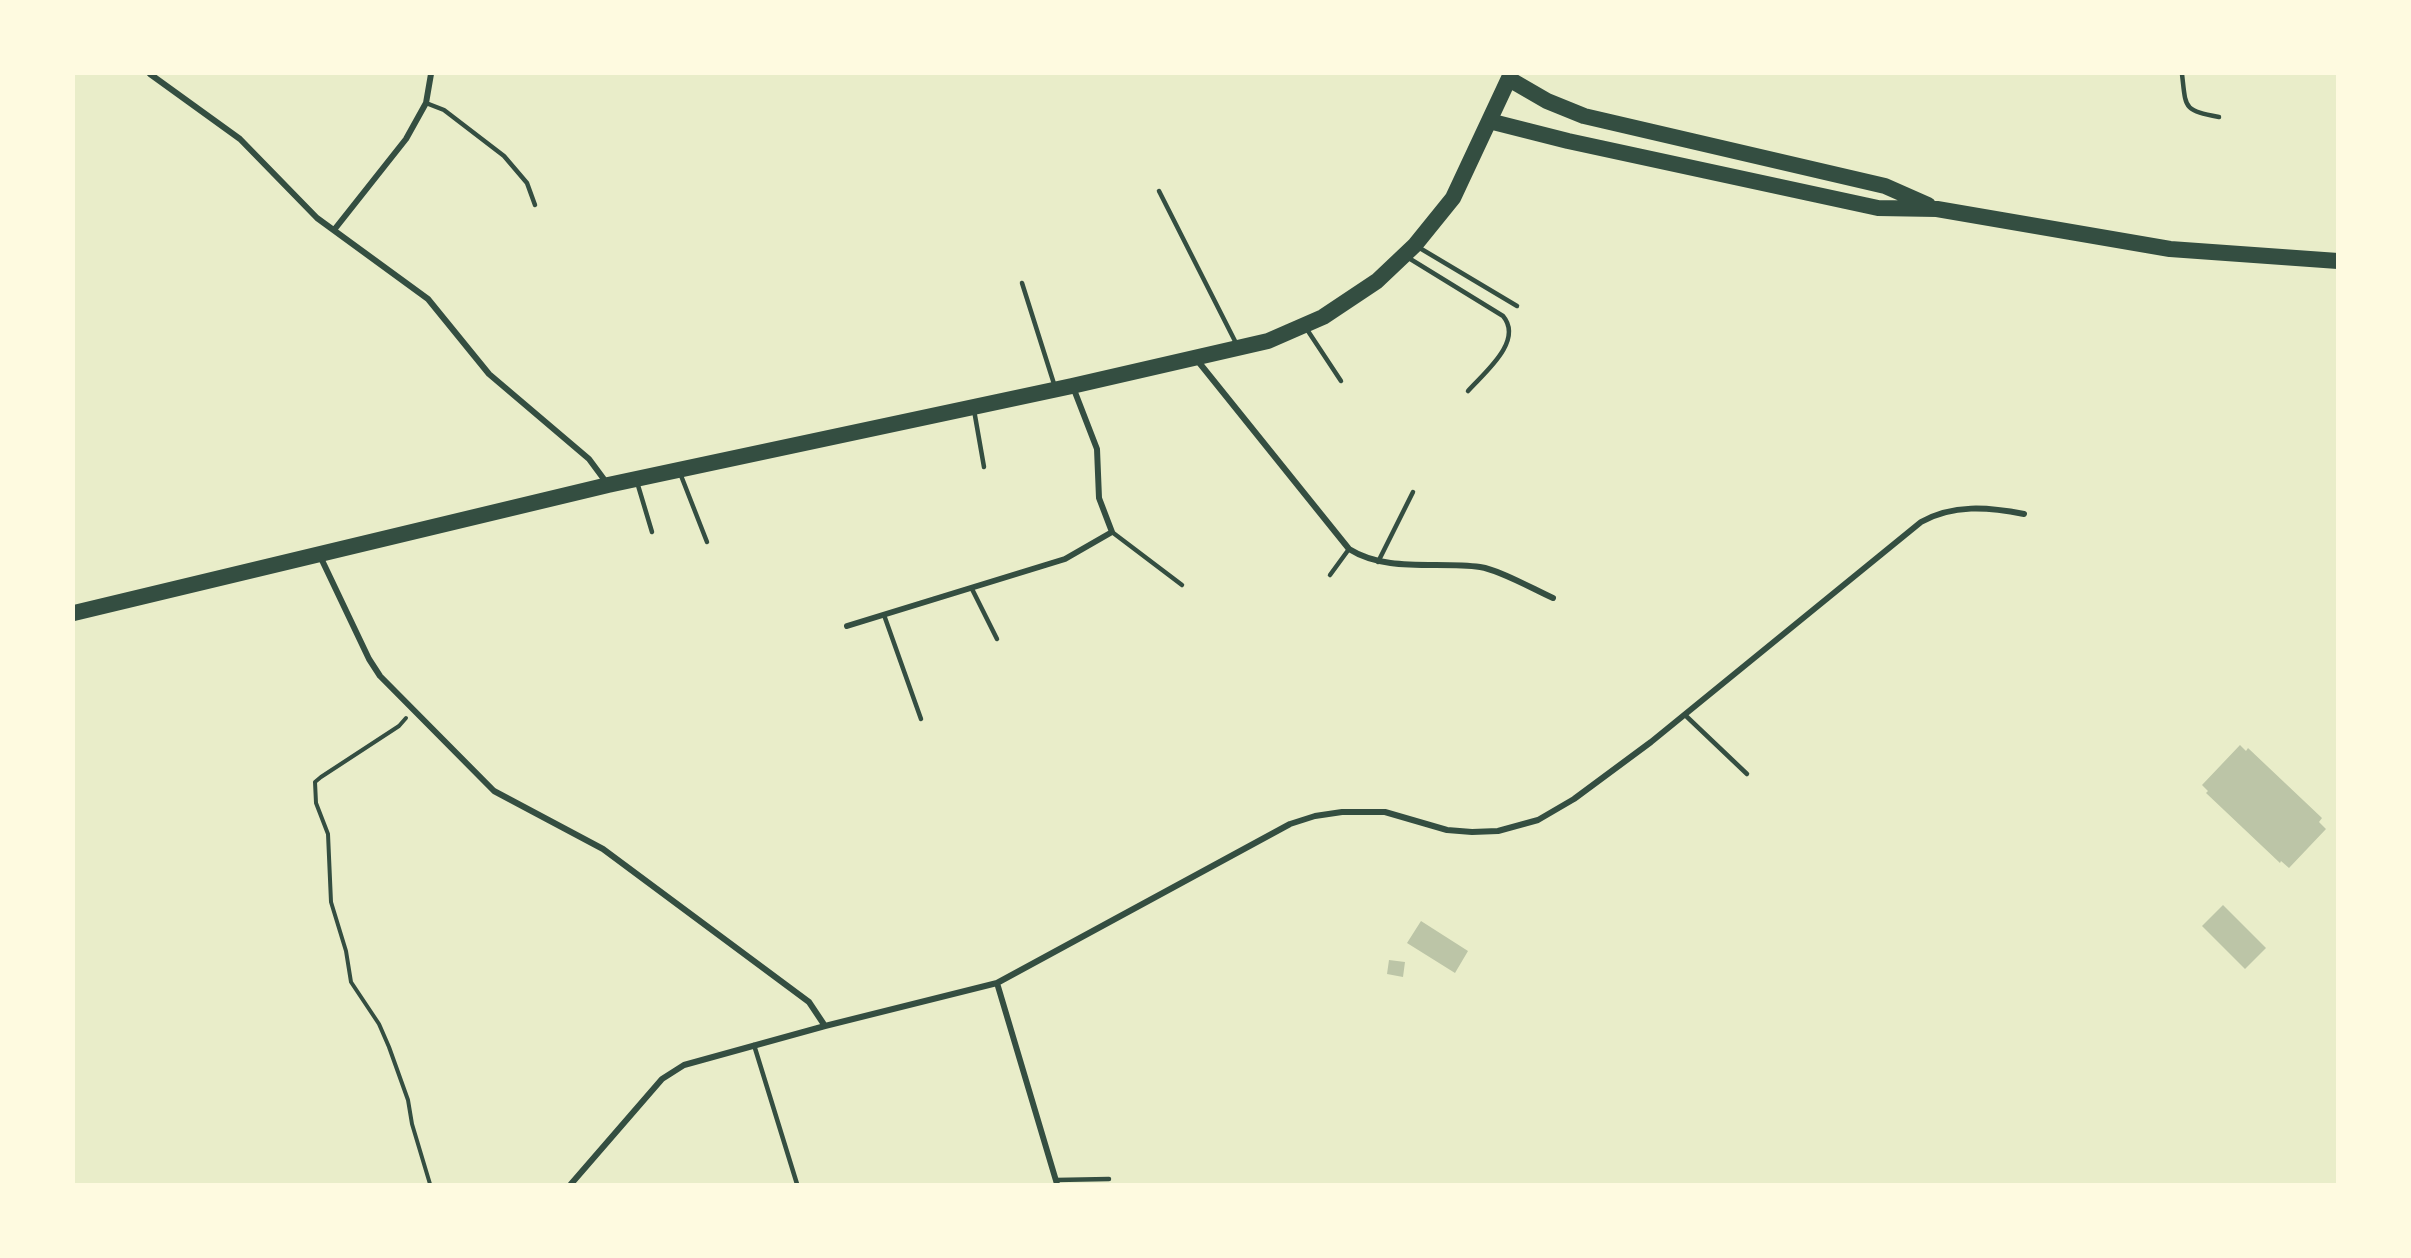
<!DOCTYPE html>
<html>
<head>
<meta charset="utf-8">
<style>
	body { margin:0 }
	#map { position:relative; width:2411px; height:1258px; overflow:hidden; background:#e9edc9; font-family:"Public Sans",sans-serif }
	canvas { display:block }
	.frame { position:absolute; inset:0; border:75px solid #fefae0; pointer-events:none }
</style>
</head>
<body>
<div id="map">
<canvas width="2411" height="1258"></canvas>
<div class="frame"></div>
</div>
<script>
const context = document.querySelector('canvas').getContext('2d');
context.lineJoin = 'round';
function fillPath(path, color) {
  context.fillStyle = color;
  context.fill(path, 'evenodd');
}
function trace(path, color, width, dash) {
  context.strokeStyle = color;
  context.lineWidth = width;
  context.lineCap = dash ? 'butt' : 'round';
  context.setLineDash(dash || []);
  context.stroke(path);
}
fillPath(new Path2D(`
	M2240,745L2246,751L2248,748L2322,818L2319,822L2326,829L2289,868L2281,861L2280,863L2206,793L2208,791L2202,785Z
	M2223,905L2266,948L2245,969L2202,926Z
	M1421,921L1468,951L1455,973L1407,943Z
	M1389,960L1405,962L1403,977L1387,974Z`), '#bcc5a7');
trace(new Path2D(`
	M406,718L399,726L321,777L315,782L316,803L328,834L331,902L346,951L351,982L379,1024L389,1047L408,1100L412,1124L430,1184`), '#344e41', 4);
trace(new Path2D(`
	M2182,74C2186,109 2183,110 2219,117
	M426,103L444,110L504,156L527,183L535,205
	M1159,191L1237,345
	M1418,247L1517,306
	M1407,257L1503,316C1524,341 1484,373 1468,391
	M1022,283L1055,387
	M1306,328L1341,381
	M974,410L984,467
	M680,473L707,542
	M637,482L652,532
	M1112,532L1182,585
	M1378,562L1413,492
	M1330,575L1349,549
	M972,589L997,639
	M884,615L921,719
	M1685,715L1747,774
	M754,1045L797,1184
	M1056,1180L1109,1179`), '#344e41', 4.5);
trace(new Path2D(`
	M150,74L240,139L317,218L428,299L489,374L589,459L606,482
	M334,230L406,139L426,103L431,74
	M1197,360L1349,549C1387,573 1438,561 1480,567C1500,570 1533,589 1553,598
	M320,556L369,659L380,676L494,791L603,849L809,1002L825,1026
	M847,626L1065,559L1112,532L1099,498L1097,449L1073,387
	M997,983L1057,1184
	M571,1184L662,1079L684,1065L825,1026L997,983L1290,824L1315,816L1342,812H1385L1447,830L1472,832L1498,831L1538,820L1574,799L1651,742L1921,522C1953,504 1988,507 2024,514`), '#344e41', 6);
trace(new Path2D(`
	M1509,79L1547,101L1584,116L1885,186L1928,205
	M1489,121L1568,141L1878,208L1937,209L2170,249L2338,261
	M74,613L608,485L1072,386L1268,341L1323,317L1377,281L1415,245L1453,198L1511,74`), '#344e41', 16);
</script>
</body>
</html>
